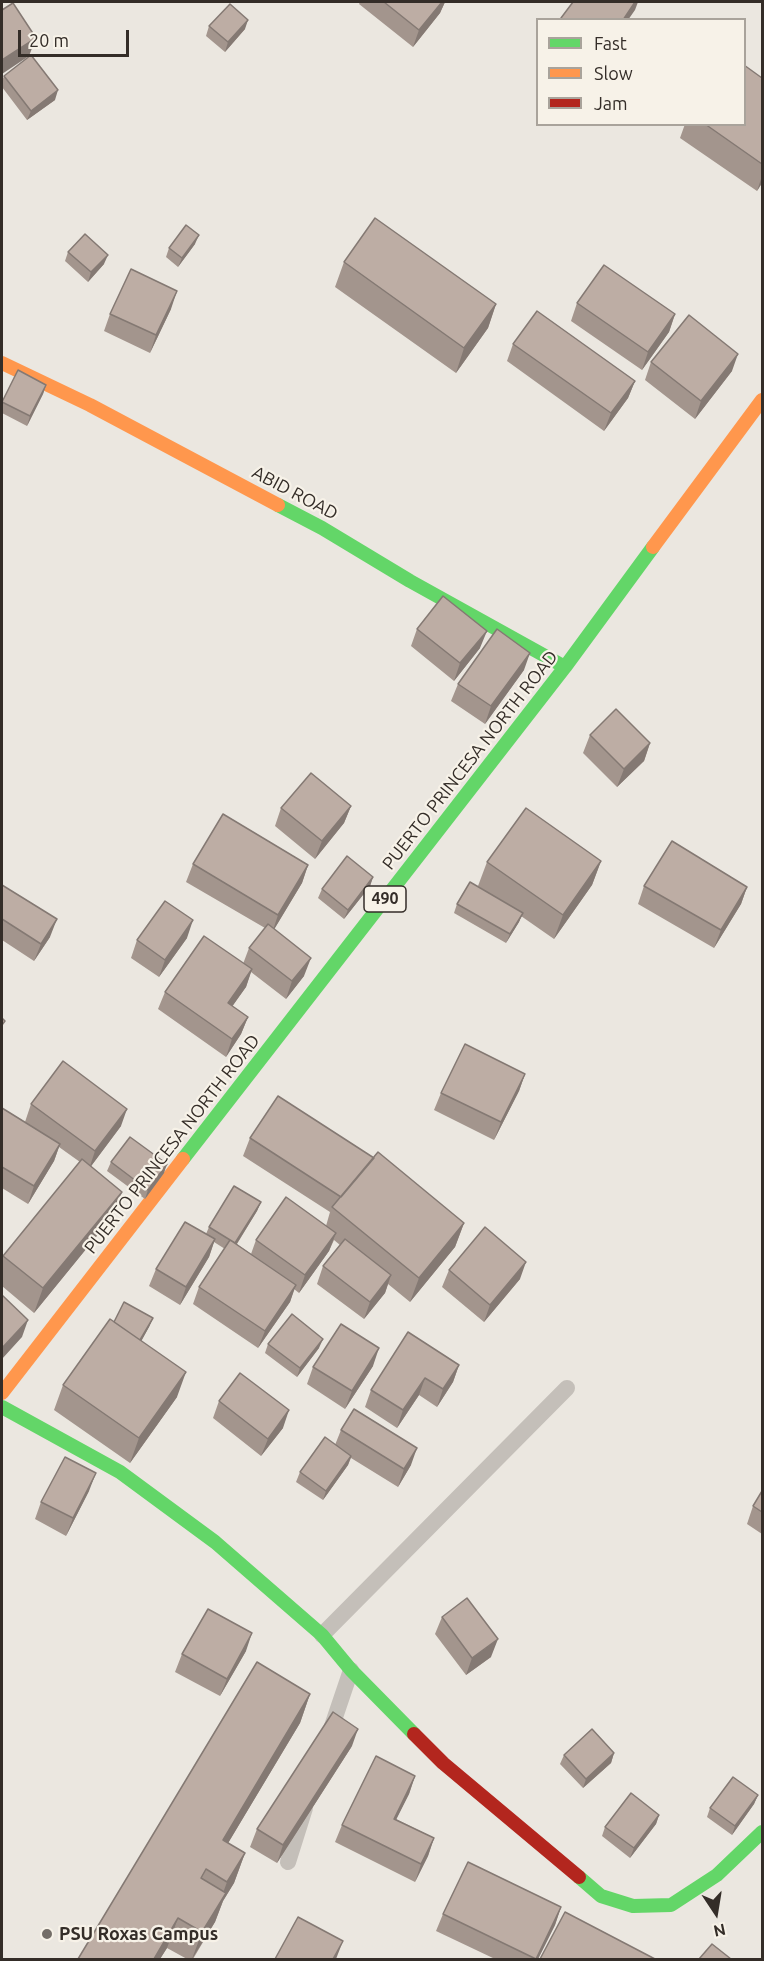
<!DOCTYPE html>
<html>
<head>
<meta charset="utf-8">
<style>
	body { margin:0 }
	#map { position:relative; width:764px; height:1961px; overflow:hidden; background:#ebe7e0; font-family:Ubuntu,sans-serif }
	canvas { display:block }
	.frame { position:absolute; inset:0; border:3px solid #342d28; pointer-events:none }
	.legend { position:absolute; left:536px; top:18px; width:210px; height:108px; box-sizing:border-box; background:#f7f2e8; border:2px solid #a9a39b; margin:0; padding:8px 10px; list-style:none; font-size:18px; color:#342d28 }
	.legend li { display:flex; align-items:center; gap:12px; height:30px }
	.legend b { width:30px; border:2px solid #a9a39b }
	.north { position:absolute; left:686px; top:1883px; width:60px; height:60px; -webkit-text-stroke:4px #f7f2e8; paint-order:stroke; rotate:168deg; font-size:16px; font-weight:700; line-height:24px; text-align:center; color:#342d28 }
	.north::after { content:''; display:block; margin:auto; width:21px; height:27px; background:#342d28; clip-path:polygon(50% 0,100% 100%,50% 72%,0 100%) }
	.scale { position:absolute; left:18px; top:30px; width:111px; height:27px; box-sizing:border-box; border:3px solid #342d28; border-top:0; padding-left:8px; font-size:18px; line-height:21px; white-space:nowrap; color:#342d28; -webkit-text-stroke:4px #f7f2e8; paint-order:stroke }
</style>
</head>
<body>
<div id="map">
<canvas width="764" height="1961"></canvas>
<div class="frame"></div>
<ul class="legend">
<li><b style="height:8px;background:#63d668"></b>Fast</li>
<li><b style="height:8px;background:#ff974d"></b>Slow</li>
<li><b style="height:8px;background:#b3261e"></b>Jam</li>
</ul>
<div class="north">N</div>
<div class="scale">20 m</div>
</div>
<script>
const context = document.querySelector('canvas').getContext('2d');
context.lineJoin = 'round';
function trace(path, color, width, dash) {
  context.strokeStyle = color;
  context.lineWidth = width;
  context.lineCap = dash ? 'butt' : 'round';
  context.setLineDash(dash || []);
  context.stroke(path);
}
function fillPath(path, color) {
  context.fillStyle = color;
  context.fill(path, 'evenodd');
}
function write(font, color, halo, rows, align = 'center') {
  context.font = font + ' Ubuntu,sans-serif';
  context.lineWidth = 4.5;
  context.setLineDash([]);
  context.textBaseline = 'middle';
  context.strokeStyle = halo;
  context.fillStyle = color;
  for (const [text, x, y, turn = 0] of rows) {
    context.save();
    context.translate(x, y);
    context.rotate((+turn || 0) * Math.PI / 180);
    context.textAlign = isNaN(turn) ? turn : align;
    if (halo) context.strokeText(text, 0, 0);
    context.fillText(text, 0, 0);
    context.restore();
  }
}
trace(new Path2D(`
	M322,1635L567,1388
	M329,1735L351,1670
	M288,1862L305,1808`), '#c4bfb9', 16);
trace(new Path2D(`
	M278,505L322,528L410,581L565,667
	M183,1159L565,667L653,547
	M2,1407L120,1472L215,1542L322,1635L351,1670L414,1734
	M579,1877L601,1896L633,1906L671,1905L717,1875L762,1832`), '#63d668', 14);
trace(new Path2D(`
	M2,363L90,405L278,505
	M653,547L762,400
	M2,1393L183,1159`), '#ff974d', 14);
trace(new Path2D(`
	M414,1734L443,1763L579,1877`), '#b3261e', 14);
fillPath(new Path2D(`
	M360,2H445L440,13L413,47L359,4Z
	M209,26L245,29L225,52L206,36Z
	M4,76L55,100L27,120L2,87V81Z
	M762,78V183L757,191L680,138L685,124H744Z
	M195,244L178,267L166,257L169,248Z
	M68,252L104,264L88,282L65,261Z
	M344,262L496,304L488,328L456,373L335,287Z
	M577,303L675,314L669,332L642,370L571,321Z
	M171,309L150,353L104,331L110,314Z
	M513,344L635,381L628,398L604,431L507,361Z
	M651,362L732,371L695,419L645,380Z
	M46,385L43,394L27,426L2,413V402Z
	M417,629L480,648L454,681L411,646Z
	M524,670L485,724L451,701L458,684Z
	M590,735L650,743L644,761L617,787L583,753Z
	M351,806L344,823L315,859L275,826L281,808Z
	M601,861L592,885L554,939L521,916L519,922L506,943L454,913L457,904L485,891L478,886L487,862Z
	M193,864L308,865L302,883L274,929L304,976L286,999L251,972L246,987L232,1006L248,1017L241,1034L226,1057L158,1009L165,992L243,964L249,948L265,928L186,882Z
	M373,877L370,886L344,919L318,898L322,889Z
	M2,885L50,937L34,961L2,940Z
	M644,886L747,887L741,904L714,948L638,904Z
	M187,938L159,977L131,958L137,940Z
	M525,1074L519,1091L494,1140L434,1110L441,1093Z
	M31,1104L121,1126L91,1166L113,1216L34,1313L2,1286V1260L3,1256L80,1162L59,1147L54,1161L28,1204L2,1188V1108L25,1122Z
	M250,1138L464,1223L455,1247L410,1302L388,1284L385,1293L364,1319L317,1284L323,1266L340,1245L334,1240L329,1251L299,1293L294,1289L290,1302L258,1348L193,1304L199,1287L225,1249L214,1242L209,1257L180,1305L149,1286L156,1269L206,1234L209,1227L261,1202L257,1211L237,1244L251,1254L256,1240L326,1226L330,1212L243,1156Z
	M111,1162L164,1173L145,1199L107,1171Z
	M449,1270L520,1279L484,1322L442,1287Z
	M153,1318L149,1327L141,1341L177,1397L130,1463L54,1410L63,1385L114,1322Z
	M268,1344L319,1348L297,1377L265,1353Z
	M459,1365L453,1382L437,1407L419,1395L397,1428L365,1407L371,1390Z
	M373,1366L345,1409L307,1384L313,1367Z
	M219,1401L283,1428L261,1456L213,1418Z
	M341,1430L411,1465L398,1487L351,1458L348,1465L323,1500L296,1482L300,1472L335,1445Z
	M89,1491L66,1536L35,1519L41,1502Z
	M762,1491V1534L747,1524L753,1506Z
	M442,1617L491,1657L466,1675L435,1634Z
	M246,1651L220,1696L175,1672L182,1654Z
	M310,1694L300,1723L228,1843L245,1853L234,1883L223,1901L215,1922L193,1959H187L167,1948L160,1959H78Z
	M352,1746L277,1863L250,1847L257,1829Z
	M614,1753L611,1763L583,1788L560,1764L564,1755Z
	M415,1776L409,1794L396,1819L434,1838L428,1856L415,1882L335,1842L342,1825Z
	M758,1795L754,1804L732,1835L707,1817L710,1808Z
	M659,1815L656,1824L630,1858L602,1836L605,1827Z
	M561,1907L555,1925L538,1959H495L436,1931L443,1914Z`), '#a3958d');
fillPath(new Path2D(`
	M442,2H445L440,13L413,47L419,30Z
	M635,2H638L635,10L628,20H623Z
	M248,20L245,29L225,52L228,42Z
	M36,38L29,56L2,74V60Z
	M58,90L55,100L27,120L31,111Z
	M762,176V183L757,191Z
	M199,235L195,244L178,267L182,258Z
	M108,255L104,264L88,282L91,272Z
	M177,291L171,309L150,353L156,335Z
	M496,304L488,328L456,373L464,348Z
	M675,314L669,332L642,370L648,352Z
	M738,354L732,371L695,419L701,401Z
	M635,381L628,398L604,431L611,413Z
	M46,385L43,394L27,426L30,416Z
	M487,631L480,648L454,681L460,663Z
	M530,653L524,670L485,724L491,706Z
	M650,743L644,761L617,787L624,769Z
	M351,806L344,823L315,859L322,841Z
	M601,861L592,885L554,939L563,915Z
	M308,865L302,883L272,933L278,915Z
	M373,877L370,886L344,919L348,910Z
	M747,887L741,904L714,948L721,930Z
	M523,913L519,922L506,943L510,934Z
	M57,919L50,937L34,961L41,944Z
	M193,920L187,938L159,977L165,960Z
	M311,958L304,976L286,999L292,981Z
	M252,969L246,987L222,1021L228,1003Z
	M248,1017L241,1034L226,1057L232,1039Z
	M525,1074L519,1091L494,1140L501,1122Z
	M127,1109L121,1126L89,1169L95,1151Z
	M60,1144L54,1161L28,1204L34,1186Z
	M167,1164L164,1173L145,1199L148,1190Z
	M122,1192L113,1216L34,1313L43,1288Z
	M261,1202L257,1211L231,1253L234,1244Z
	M464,1223L455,1247L410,1302L419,1278Z
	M336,1233L329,1251L299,1293L305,1275Z
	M215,1239L209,1257L180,1305L186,1287Z
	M526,1262L520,1279L484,1322L490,1305Z
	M391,1275L385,1293L364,1319L370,1302Z
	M296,1285L290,1302L258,1348L265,1331Z
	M153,1318L149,1327L131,1360L134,1351Z
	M28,1320L22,1337L2,1359V1348Z
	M323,1339L319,1348L297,1377L300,1368Z
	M379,1348L373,1366L345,1409L352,1391Z
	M459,1365L453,1382L437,1407L443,1389Z
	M186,1372L177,1397L130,1463L139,1438Z
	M425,1378L419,1395L397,1428L403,1410Z
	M289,1410L283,1428L261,1456L268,1439Z
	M417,1448L411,1465L398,1487L404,1469Z
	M351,1456L348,1465L323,1500L326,1491Z
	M96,1473L89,1491L66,1536L73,1518Z
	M252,1633L246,1651L220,1696L227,1679Z
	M498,1639L491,1657L466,1675L472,1658Z
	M310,1694L300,1723L212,1870L223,1840Z
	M358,1729L352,1746L277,1863L283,1845Z
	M614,1753L611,1763L583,1788L586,1779Z
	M415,1776L409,1794L388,1836L394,1819Z
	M758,1795L754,1804L732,1835L735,1826Z
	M659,1815L656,1824L630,1858L634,1848Z
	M434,1838L428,1856L415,1882L421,1864Z
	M245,1853L234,1883L223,1901L215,1922L192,1959L202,1932L219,1904L227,1882Z
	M561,1907L555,1925L538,1959H536Z
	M178,1918L167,1948L160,1959H154Z
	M343,1941L336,1959H333Z`), '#847973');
const building = new Path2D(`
	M384,2H442L419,30Z
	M573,2H635L623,20H564L561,18Z
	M13,3L36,38L2,60V10Z
	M230,4L248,20L228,42L209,26Z
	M31,55L58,90L31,111L4,76Z
	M744,65L762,78V164L705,124H744Z
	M375,218L496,304L464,348L344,262Z
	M186,225L199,235L182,258L169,248Z
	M85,234L108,255L91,272L68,252Z
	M604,265L675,314L648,352L577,303Z
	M131,269L177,291L156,335L110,314Z
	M537,311L635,381L611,413L513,344Z
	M689,315L738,354L701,401L651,362Z
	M18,370L46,385L30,416L2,402Z
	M443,596L487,631L460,663L417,629Z
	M497,629L530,653L491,706L458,684Z
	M616,709L650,743L624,769L590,735Z
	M311,773L351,806L322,841L281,808Z
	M526,808L601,861L563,915L487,862Z
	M223,814L308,865L278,915L193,864Z
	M672,841L747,887L721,930L644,886Z
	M347,856L373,877L348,910L322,889Z
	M470,882L523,913L510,934L457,904Z
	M2,885L57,919L41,944L2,919Z
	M165,901L193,920L165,960L137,940Z
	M268,924L311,958L292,981L249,948Z
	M204,936L252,969L228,1003L248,1017L232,1039L165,992Z
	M2,1018L5,1021L2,1025Z
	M465,1044L525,1074L501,1122L441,1093Z
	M63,1061L127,1109L95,1151L31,1104Z
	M278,1096L374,1158L341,1197L250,1138Z
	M2,1108L60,1144L34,1186L2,1167Z
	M130,1137L167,1164L148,1190L111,1162Z
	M378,1152L464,1223L419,1278L332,1207Z
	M82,1159L122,1192L43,1288L3,1256Z
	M234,1186L261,1202L235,1243L209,1227Z
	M286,1197L336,1233L305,1275L256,1240Z
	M185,1222L215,1239L186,1287L156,1269Z
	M485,1227L526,1262L490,1305L449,1270Z
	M345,1239L391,1275L370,1302L323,1266Z
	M230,1240L296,1285L265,1331L199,1287Z
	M2,1295L28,1320L2,1348Z
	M124,1302L153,1318L140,1340L114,1322Z
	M292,1314L323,1339L300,1368L268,1344Z
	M110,1319L186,1372L139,1438L63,1385Z
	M341,1324L379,1348L352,1391L313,1367Z
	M408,1332L459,1365L443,1389L425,1378L403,1410L371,1390Z
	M240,1373L289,1410L268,1439L219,1401Z
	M354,1409L417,1448L404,1469L341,1430Z
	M325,1437L351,1456L326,1491L300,1472Z
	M65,1457L96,1473L73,1518L41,1502Z
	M762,1491V1512L753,1506Z
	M467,1598L498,1639L472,1658L442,1617Z
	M208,1609L252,1633L227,1679L182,1654Z
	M257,1662L310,1694L223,1840L245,1853L227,1882L206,1869L201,1878L226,1893L202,1932L178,1918L154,1959H78Z
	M333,1712L358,1729L283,1845L257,1829Z
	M592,1729L614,1753L586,1779L564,1755Z
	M376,1756L415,1776L394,1819L434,1838L421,1864L342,1825Z
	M733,1777L758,1795L735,1826L710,1808Z
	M631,1793L659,1815L634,1848L605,1827Z
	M468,1862L561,1907L536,1959L443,1914Z
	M565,1912L655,1959H540Z
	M298,1917L343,1941L333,1959H275Z
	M712,1944L731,1959H699Z`);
fillPath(building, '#bdada4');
trace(building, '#847973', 1.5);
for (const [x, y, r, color] of [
	[47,1934,6,"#746e68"]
]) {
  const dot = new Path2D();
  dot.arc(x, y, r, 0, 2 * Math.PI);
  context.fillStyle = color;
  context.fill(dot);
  trace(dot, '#f7f2e8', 2);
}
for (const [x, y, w] of [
	[385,899,42]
]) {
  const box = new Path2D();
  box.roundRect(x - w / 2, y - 13, w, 26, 4.5);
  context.fillStyle = '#f7f2e8';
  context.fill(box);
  trace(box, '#342d28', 1.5);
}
write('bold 16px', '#342d28', null, [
	["490",385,899]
]);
write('18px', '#342d28', '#f7f2e8', [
	["ABID ROAD",295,493,28],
	["PUERTO PRINCESA NORTH ROAD",470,760,-52],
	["PUERTO PRINCESA NORTH ROAD",172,1144,-52]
]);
write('bold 18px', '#342d28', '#f7f2e8', [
	["PSU Roxas Campus",59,1934]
], 'left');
</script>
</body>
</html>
